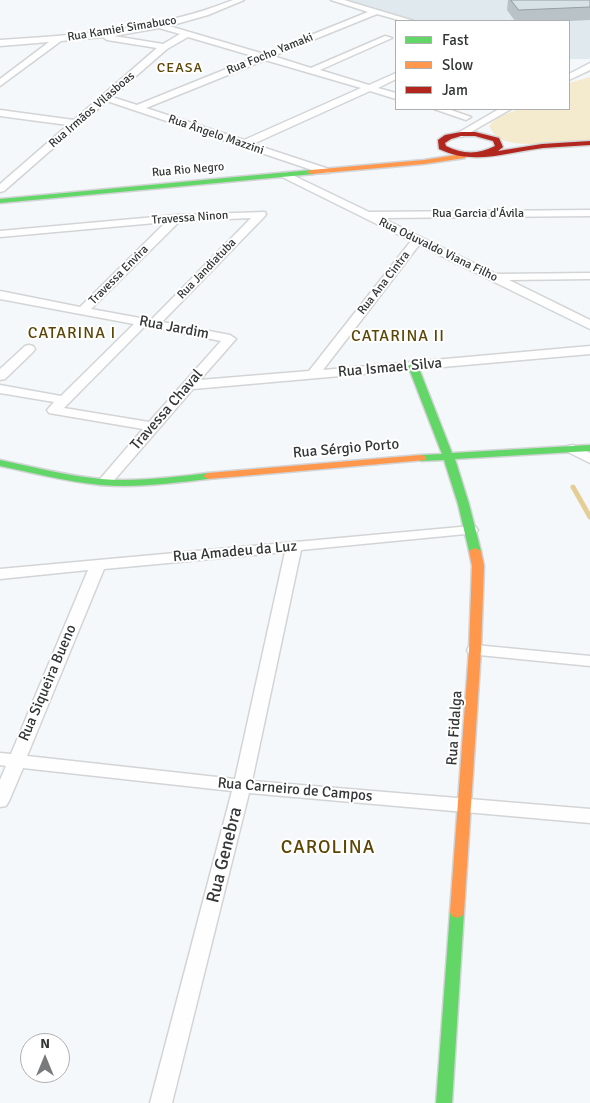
<!DOCTYPE html>
<html>
<head>
<meta charset="utf-8">
<style>
	body { margin:0 }
	#map { position:relative; width:590px; height:1103px; overflow:hidden; background:#f5f8fb; font-family:Signika,sans-serif }
	canvas { display:block }
	.legend { position:absolute; left:395px; top:20px; width:175px; height:90px; box-sizing:border-box; background:#fff; border:1px solid #aeafaf; margin:0; padding:6px 9px; list-style:none; font-size:15px; color:#343637 }
	.legend li { display:flex; align-items:center; gap:10px; height:25px }
	.legend b { width:25px; border:1px solid #aeafaf }
	.north { position:absolute; left:20px; top:1033px; width:50px; height:50px; box-sizing:border-box; background:#fff; border:1px solid #aeafaf; border-radius:50%; rotate:0deg; font-size:14px; font-weight:700; line-height:20px; text-align:center; color:#343637 }
	.north::after { content:''; display:block; margin:auto; width:18px; height:22px; background:#787a7c; clip-path:polygon(50% 0,100% 100%,50% 72%,0 100%) }
</style>
</head>
<body>
<div id="map">
<canvas width="590" height="1103"></canvas>
<ul class="legend">
<li><b style="height:6px;background:#63d668"></b>Fast</li>
<li><b style="height:6px;background:#ff974d"></b>Slow</li>
<li><b style="height:6px;background:#b3261e"></b>Jam</li>
</ul>
<div class="north">N</div>
</div>
<script>
const context = document.querySelector('canvas').getContext('2d');
context.lineJoin = 'round';
function fillPath(path, color) {
  context.fillStyle = color;
  context.fill(path, 'evenodd');
}
function trace(path, color, width, dash) {
  context.strokeStyle = color;
  context.lineWidth = width;
  context.lineCap = dash ? 'butt' : 'round';
  context.setLineDash(dash || []);
  context.stroke(path);
}
function write(font, color, halo, rows, align = 'center') {
  context.font = font + ' Signika,sans-serif';
  context.lineWidth = 4;
  context.setLineDash([]);
  context.textBaseline = 'middle';
  context.strokeStyle = halo;
  context.fillStyle = color;
  for (const [text, x, y, turn = 0] of rows) {
    context.save();
    context.translate(x, y);
    context.rotate((+turn || 0) * Math.PI / 180);
    context.textAlign = isNaN(turn) ? turn : align;
    if (halo) context.strokeText(text, 0, 0);
    context.fillText(text, 0, 0);
    context.restore();
  }
}
fillPath(new Path2D(`
	M343,0H590V59H569V21H419Z`), '#e0e9ed');
fillPath(new Path2D(`
	M590,77V140C570,142 510,150 496,136C493,133 491,129 489,126C510,103 541,109 569,109V83Z`), '#f4eace');
trace(new Path2D(`
	M573,487L590,517`), '#e5ce96', 5);
const street = new Path2D(`
	M233,0H244L208,15L169,26L264,54L368,12L331,0H344L414,21H402L377,14L273,56L311,68L385,36L392,38L320,70L369,85L396,73V79L378,88L396,93V99L370,91L253,144L329,169L330,171L329,173H321L107,101L4,191L0,192V184L68,125L0,116V110L74,120L157,48L107,40L103,37L61,41L0,86V79L49,42L0,46V40C79,35 158,30 233,0ZM159,28L180,34L163,44L114,36ZM188,37L256,57L137,105L112,97L167,49ZM265,60L361,88L244,140L146,108Z
	M590,63V70L569,80V74Z
	M434,109H448L471,117L466,120Z
	M499,109H511L464,136L461,137L456,134Z
	M286,172L369,212L590,210V216L382,218L496,274L590,273V279L509,280L590,320V329L419,245L323,370L590,346V354L193,389L110,485H100L98,482L100,479L143,429L49,413L47,410L54,402L0,393V385L61,396L134,324L0,299V291L80,307L166,222L0,237V231L177,215L265,212L266,214L265,216L162,322L230,335L236,339L200,380L309,371L411,241L282,177L281,175L282,173ZM251,218L151,320L91,309L180,221ZM145,326L221,341L149,422L64,408Z
	M29,345L33,346L35,349L33,352L5,379L0,380V369L25,346Z
	M573,445L590,453V463L568,452L566,449L568,446Z
	M471,526L476,527L478,530L476,533L301,550L252,781L590,809V823L249,793L172,1103H150L232,791L23,768L9,801L6,806L0,807V780L6,766L0,765V753L11,754L88,570L0,579V569ZM285,552L235,779L27,756L104,569Z
	M475,645L590,656V666L469,654L467,650L469,646Z`);
const fast = new Path2D(`
	M311,170L315,172L314,174L0,203V199Z
	M413,363L418,366L452,453L590,445V451L455,459L469,504L481,551L479,553L475,554L469,551L458,504L444,460L421,461L416,458L421,455L442,454L408,366Z
	M0,460C34,467 67,476 101,479C137,482 173,477 208,473L213,476L208,479C173,483 137,488 101,485C67,482 34,473 0,466Z
	M457,906L462,908L464,912L452,1103H436L450,912L452,908Z`);
const slow = new Path2D(`
	M462,154L466,156L465,158L424,164L311,174L307,172L311,170L424,160Z
	M421,455L425,456L426,458L425,460L208,479L203,476L208,473Z
	M475,548L481,551L484,566L481,650L464,912L462,916L457,918L452,916L450,912L469,650L472,566L469,551Z`);
const jam = new Path2D(`
	M461,132H475L499,138L503,147L498,151L542,144L590,141V145C574,146 558,147 543,148C508,152 473,166 439,149L438,140L445,135ZM461,136H475L493,141L495,146C478,155 462,154 446,146L445,143L451,139Z`);
trace(street, '#d2d4d6', 3);
trace(fast, '#d2d4d6', 3);
trace(slow, '#d2d4d6', 3);
trace(jam, '#d2d4d6', 3);
fillPath(street, '#fefefe');
fillPath(fast, '#63d668');
fillPath(slow, '#ff974d');
fillPath(jam, '#b3261e');
fillPath(new Path2D(`
	M508,0H590V20L569,21H515L507,10Z`), '#b9c2c7');
const building = new Path2D(`
	M511,0H590V7L519,10Z`);
fillPath(building, '#d7e2e7');
trace(building, '#969ea2', 1);
write('12px', '#343637', '#fff', [
	["Rua Kamiei Simabuco",122,29,-9],
	["Rua Focho Yamaki",270,54,-22],
	["Rua Irmãos Vilasboas",92,110,-41],
	["Rua Ângelo Mazzini",216,135,19],
	["Rua Rio Negro",188,170,-5],
	["Rua Garcia d'Ávila",478,214],
	["Travessa Ninon",190,218,-4],
	["Rua Oduvaldo Viana Filho",438,250,26],
	["Rua Jandiatuba",207,269,-46],
	["Travessa Envira",119,275,-45],
	["Rua Ana Cintra",384,283,-52]
]);
context.letterSpacing = '1px';
write('14px', '#5c4606', '#fff', [
	["CEASA",180,68]
]);
context.letterSpacing = '0px';
write('15px', '#343637', '#fff', [
	["Rua Jardim",174,328,11],
	["Rua Ismael Silva",390,368,-5],
	["Travessa Chaval",167,410,-49],
	["Rua Sérgio Porto",346,449,-5],
	["Rua Amadeu da Luz",235,552,-5],
	["Rua Siqueira Bueno",48,683,-67],
	["Rua Fidalga",455,728,-86],
	["Rua Carneiro de Campos",295,790,5]
]);
context.letterSpacing = '1px';
write('16px', '#5c4606', '#fff', [
	["CATARINA I",72,334],
	["CATARINA II",398,337]
]);
context.letterSpacing = '0px';
write('18px', '#343637', '#fff', [
	["Rua Genebra",225,855,-76]
]);
context.letterSpacing = '1px';
write('19px', '#5c4606', '#fff', [
	["CAROLINA",328,848]
]);
context.letterSpacing = '0px';
</script>
</body>
</html>
